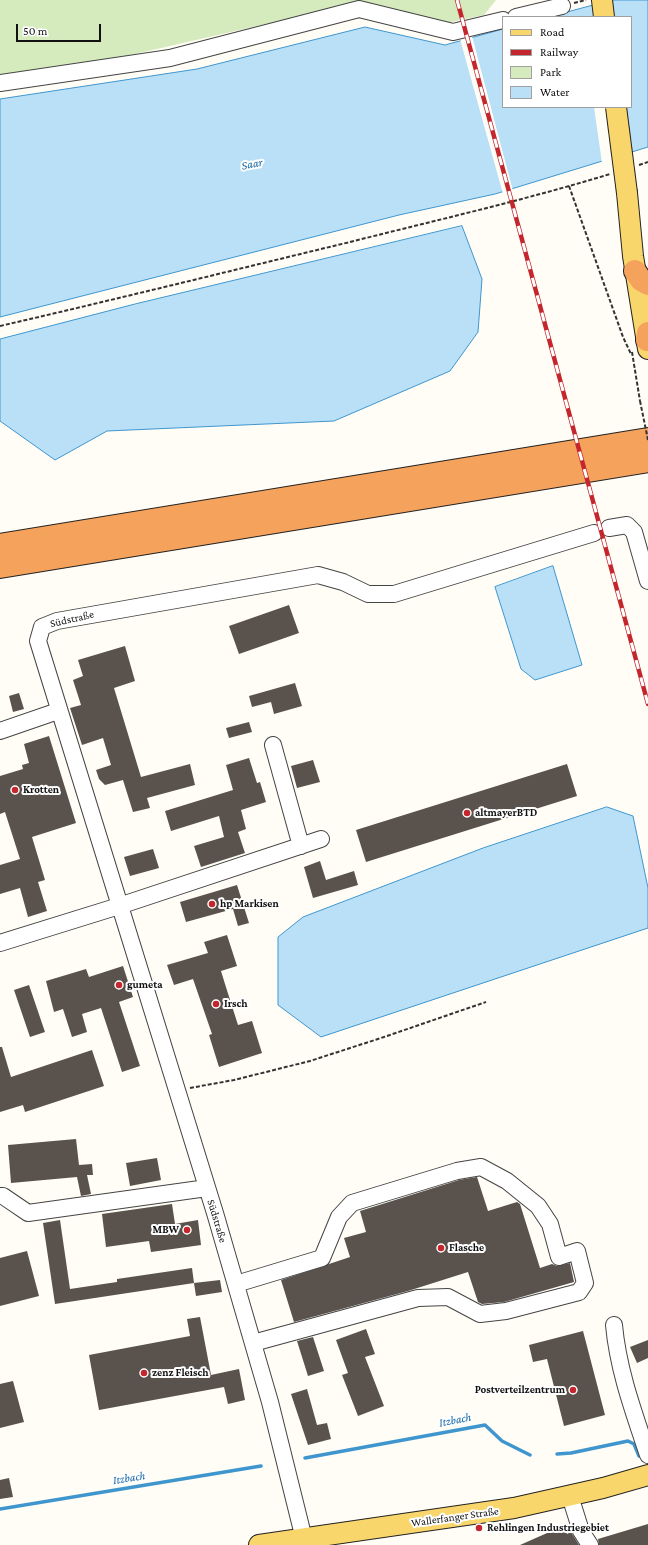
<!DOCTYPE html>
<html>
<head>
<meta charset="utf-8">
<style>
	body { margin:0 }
	#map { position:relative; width:648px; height:1545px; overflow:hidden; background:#fffdf5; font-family:"Crimson Pro",serif }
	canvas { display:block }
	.legend { position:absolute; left:502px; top:16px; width:130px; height:92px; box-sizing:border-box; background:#fff; border:1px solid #a0a0a0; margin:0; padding:5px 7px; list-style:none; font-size:12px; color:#111 }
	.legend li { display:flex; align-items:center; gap:8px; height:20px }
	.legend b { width:20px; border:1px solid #a0a0a0 }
	.scale { position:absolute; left:16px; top:24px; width:85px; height:18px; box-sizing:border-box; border:2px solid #111; border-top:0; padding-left:5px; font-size:12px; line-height:14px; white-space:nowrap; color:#111; -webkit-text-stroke:3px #fff; paint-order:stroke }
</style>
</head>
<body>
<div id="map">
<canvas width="648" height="1545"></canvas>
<ul class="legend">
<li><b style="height:5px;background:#f9d66b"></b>Road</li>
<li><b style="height:5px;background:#c4262e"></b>Railway</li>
<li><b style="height:11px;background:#d5ebbd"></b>Park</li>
<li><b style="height:11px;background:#b9e0f7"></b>Water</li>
</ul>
<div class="scale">50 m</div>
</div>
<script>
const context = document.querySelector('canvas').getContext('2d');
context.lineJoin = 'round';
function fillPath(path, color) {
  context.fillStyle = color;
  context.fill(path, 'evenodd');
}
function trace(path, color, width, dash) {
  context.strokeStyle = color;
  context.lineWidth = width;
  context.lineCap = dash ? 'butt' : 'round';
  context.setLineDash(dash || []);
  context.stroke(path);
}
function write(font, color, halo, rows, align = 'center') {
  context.font = font + ' "Crimson Pro",serif';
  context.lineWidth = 4;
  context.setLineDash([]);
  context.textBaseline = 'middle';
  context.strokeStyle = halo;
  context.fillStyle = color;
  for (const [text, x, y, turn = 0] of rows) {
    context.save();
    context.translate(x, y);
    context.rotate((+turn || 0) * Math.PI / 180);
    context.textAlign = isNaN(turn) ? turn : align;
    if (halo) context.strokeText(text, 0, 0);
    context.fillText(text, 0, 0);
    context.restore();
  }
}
fillPath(new Path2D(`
	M0,0H496L484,15L442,24L340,7L87,65L0,75Z`), '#d5ebbd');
const water = new Path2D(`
	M612,0H648V147L495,194L399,215L0,317V99L197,69L365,27L445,45L503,29V107H631V17H549Z
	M462,226L482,279L478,332L450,371L334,421L107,431L55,460L0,421V339L135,304Z
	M553,566L582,665L535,680L521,669L495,587Z
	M607,807L633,816L648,888V928L321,1037L278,1005V937L303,917L483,848Z`);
fillPath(water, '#b9e0f7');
trace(water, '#3f96cf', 1);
fillPath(new Path2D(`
	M472,36L513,191L503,194L460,39Z
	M594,107H625L630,154L602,163Z`), '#fffdf5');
trace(new Path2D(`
	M557,1454L571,1453L628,1441L634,1444L639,1456
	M305,1458L485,1425L502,1441L530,1455
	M0,1509L261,1466`), '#3f96cf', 3.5);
fillPath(new Path2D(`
	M289,605L299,633L239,654L229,626Z
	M125,646L135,681L114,688L141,777L190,764L195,785L147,798L150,808L133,812L123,780L105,785L99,779L96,770L111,765L103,738L82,745L70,708L81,705L73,680L83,676L78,660Z
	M295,683L302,706L274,714L271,702L252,707L249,696Z
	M19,693L24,709L13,712L9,696Z
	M249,722L252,732L229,738L226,728Z
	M49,736L76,823L32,837L45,880L38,882L47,911L28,917L20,888L0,894V865L20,859L5,812L0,814V776L23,769L22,765L29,763L24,744Z
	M249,758L257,783L260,782L266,802L241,810L246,829L238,832L245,853L201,867L194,846L224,837L219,816L171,831L165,811L233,790L226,765Z
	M313,760L320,782L297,788L291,766Z
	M567,764L577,796L366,862L356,830Z
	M153,849L159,868L130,876L124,857Z
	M320,861L326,880L354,871L358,885L313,898L304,867Z
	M237,885L249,923L238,926L233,909L186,922L180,902Z
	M227,935L237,966L221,971L225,984L238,1025L252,1021L262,1053L219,1067L209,1035L212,1034L193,979L174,985L167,965L208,953L204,942Z
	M123,966L133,997L119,1002L140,1066L122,1072L101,1008L82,1014L87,1032L72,1037L63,1009L54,1012L46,981L86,969L89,977Z
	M29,985L45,1032L30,1037L14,990Z
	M0,1047H2L11,1077L92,1050L104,1086L25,1112L23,1105L0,1112Z
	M76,1139L79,1165L92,1164L93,1175H87L91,1194L81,1196L77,1177L11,1183L8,1145Z
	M157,1158L161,1180L130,1186L126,1163Z
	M477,1177L488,1211L517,1202L520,1204L540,1268L552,1264L557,1266L570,1263L574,1282L504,1302L482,1304L478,1302L468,1272L408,1291L294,1322L281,1280L350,1257L344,1238L366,1232L360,1211L459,1180Z
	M172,1204L175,1224L198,1220L201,1245L151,1252L149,1241L106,1247L102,1214Z
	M60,1220L70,1289L117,1282V1279L192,1268L194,1283L55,1304L43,1223Z
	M27,1251L39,1296L0,1306V1258Z
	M220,1280L222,1292L196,1296L194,1283Z
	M200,1317L211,1375L239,1369L245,1400L228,1404L224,1387L99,1410L89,1355L190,1336L187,1319Z
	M366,1329L375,1354L365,1357L384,1406L358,1416L342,1375L348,1373L336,1340Z
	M583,1331L605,1415L564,1426L547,1359L533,1362L529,1345Z
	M313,1337L324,1371L308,1376L297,1341Z
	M648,1340V1358L637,1363L630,1347Z
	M13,1381L24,1422L0,1428V1384Z
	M307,1389L317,1425L327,1423L331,1439L308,1445L291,1394Z
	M9,1478L13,1497L0,1499V1480Z
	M648,1524V1545H599L598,1539Z
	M563,1526L567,1534L571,1532L579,1545H520Z`), '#5a524d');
const minor = new Path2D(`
	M516,17L562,6
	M0,83L170,58L359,9L453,32L503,20
	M609,528L627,525L634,532L648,581
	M0,731L58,711
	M273,745L301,846
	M0,943L119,906L321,839
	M0,1196H3L28,1213L207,1188
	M236,1284L322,1258L339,1217L352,1203L457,1171L481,1167L507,1181L538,1206L550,1224L559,1257L577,1251L585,1283L579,1292L506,1311L480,1314L448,1297L418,1298L253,1343
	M614,1325C618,1370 634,1413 648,1455
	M570,1496L581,1531L590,1545
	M304,1539L270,1402L215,1213L38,641L42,627L57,621L318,575L343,582L368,594H394L594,533`);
const major = new Path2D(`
	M602,0L604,17
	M627,193L633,256L648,349
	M259,1545L514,1508L603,1488L648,1475`);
const highway = new Path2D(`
	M635,271L641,280L648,284
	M647,340L648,333
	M0,545L648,439
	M0,567L648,461`);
trace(minor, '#444', 18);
trace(major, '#222', 22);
trace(highway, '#222', 24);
trace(new Path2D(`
	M574,3L586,0
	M639,165L648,162
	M569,186L623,337L631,354
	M0,326C117,299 234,270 350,242C437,220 525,200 610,174
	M632,352L640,401
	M190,1088L234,1080L310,1061L384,1037L486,1002`), '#333', 2, [4, 2]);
trace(minor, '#fff', 16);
trace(major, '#f9d66b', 20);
trace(highway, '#f5a25d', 22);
const rail = new Path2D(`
	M457,0L648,704`);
trace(rail, '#c4262e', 4.5);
trace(rail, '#fff', 3, [9]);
const majorBridge = new Path2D(`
	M616,107L627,193`);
trace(majorBridge, '#222', 22, []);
trace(new Path2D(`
	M640,401L648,440`), '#333', 2, [4, 2]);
trace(majorBridge, '#f9d66b', 20);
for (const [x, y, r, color] of [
	[15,790,4,"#c4262e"],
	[467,813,4,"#c4262e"],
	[212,904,4,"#c4262e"],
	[119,985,4,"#c4262e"],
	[216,1004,4,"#c4262e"],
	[187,1230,4,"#c4262e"],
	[441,1248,4,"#c4262e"],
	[144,1373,4,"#c4262e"],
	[573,1390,4,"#c4262e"],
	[479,1528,4,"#c4262e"]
]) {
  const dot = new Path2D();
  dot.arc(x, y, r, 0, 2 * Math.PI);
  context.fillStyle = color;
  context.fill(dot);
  trace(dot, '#fff', 1.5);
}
write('11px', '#111', '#fff', [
	["Südstraße",72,619,-13],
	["Südstraße",217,1221,73],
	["Wallerfanger Straße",455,1517,-8]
]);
write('bold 11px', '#111', '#fff', [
	["Krotten",23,790],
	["altmayerBTD",475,813],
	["hp Markisen",220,904],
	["gumeta",127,985],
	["Irsch",224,1004],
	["MBW",179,1230,"right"],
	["Flasche",449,1248],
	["zenz Fleisch",152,1373],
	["Postverteilzentrum",565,1390,"right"],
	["Rehlingen Industriegebiet",487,1528]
], 'left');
write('italic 12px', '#1768a6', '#fff', [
	["Saar",252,164,-11],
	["Itzbach",455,1420,-11],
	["Itzbach",129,1478,-9]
]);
</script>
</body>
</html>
